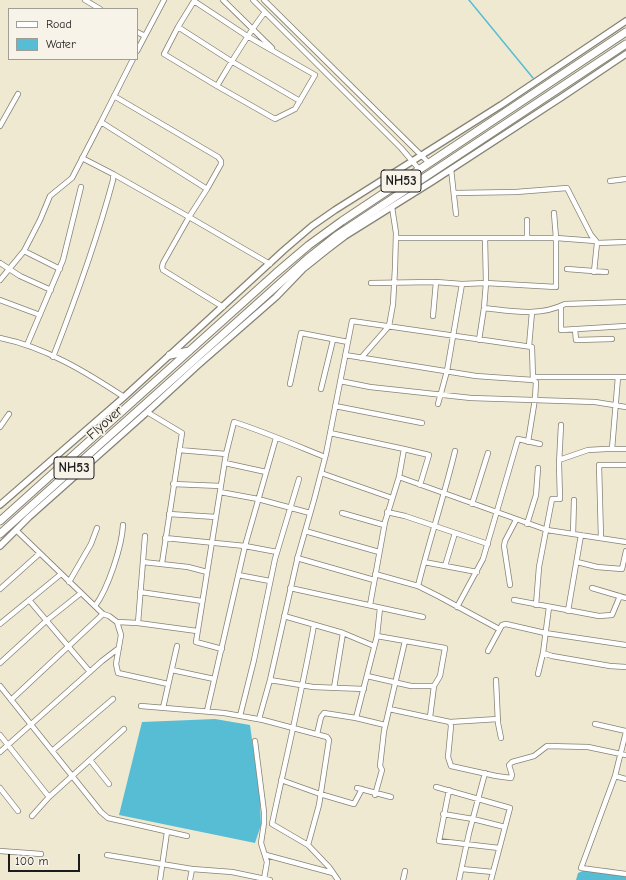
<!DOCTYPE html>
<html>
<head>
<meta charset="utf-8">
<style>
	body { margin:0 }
	#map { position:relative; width:626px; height:880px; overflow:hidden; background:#f0e9d1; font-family:"Comic Neue",sans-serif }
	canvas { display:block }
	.legend { position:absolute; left:8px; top:8px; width:130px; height:52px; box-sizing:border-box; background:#f7f3e8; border:1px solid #9f9d96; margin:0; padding:5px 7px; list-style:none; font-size:12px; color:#1c1c1c }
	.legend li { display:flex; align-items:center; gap:8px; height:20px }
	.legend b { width:20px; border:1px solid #9f9d96 }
	.scale { position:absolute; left:8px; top:854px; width:72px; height:18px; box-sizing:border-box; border:2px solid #1c1c1c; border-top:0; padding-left:5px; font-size:12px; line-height:14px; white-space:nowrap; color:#1c1c1c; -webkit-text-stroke:3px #f7f3e8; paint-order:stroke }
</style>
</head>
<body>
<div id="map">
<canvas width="626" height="880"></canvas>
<ul class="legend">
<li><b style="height:5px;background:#fff"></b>Road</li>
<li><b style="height:11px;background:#56bdd4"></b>Water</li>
</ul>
<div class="scale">100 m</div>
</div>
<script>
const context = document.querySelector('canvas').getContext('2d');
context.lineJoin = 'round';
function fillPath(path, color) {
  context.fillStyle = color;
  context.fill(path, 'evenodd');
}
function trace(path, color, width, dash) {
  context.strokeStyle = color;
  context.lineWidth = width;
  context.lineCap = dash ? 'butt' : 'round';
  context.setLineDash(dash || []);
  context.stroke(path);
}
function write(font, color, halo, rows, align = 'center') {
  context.font = font + ' "Comic Neue",sans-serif';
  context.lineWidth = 4;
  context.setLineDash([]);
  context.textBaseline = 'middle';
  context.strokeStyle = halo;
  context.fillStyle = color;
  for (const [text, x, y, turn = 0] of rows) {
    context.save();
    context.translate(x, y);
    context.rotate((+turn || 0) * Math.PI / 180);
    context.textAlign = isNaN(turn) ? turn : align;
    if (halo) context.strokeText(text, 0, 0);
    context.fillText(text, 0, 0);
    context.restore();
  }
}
fillPath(new Path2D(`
	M215,719L250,725L260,798L261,825L255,843L119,815L142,722Z
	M590,868L613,869L617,876H626V880H576L578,873Z`), '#56bdd4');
trace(new Path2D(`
	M469,0L533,78`), '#56bdd4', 1.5);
const minor = new Path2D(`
	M85,0L100,9
	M223,0L272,48
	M253,0L401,148L419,169
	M264,0L429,163
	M265,12C247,35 232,61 217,86L275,119L295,109L315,75L247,36L194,1L178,27L231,61L300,101
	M178,27L164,54L217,86
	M137,32L145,36
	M137,51L164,0
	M101,122L133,59
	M0,126L18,94
	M82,158L113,174
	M451,169L456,214
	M610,181L626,179
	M455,193L516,192L567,188L591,235L596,241
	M396,238H556L596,241L597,243L626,242
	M527,238V220
	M24,251L60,269
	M0,263L20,276L51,290
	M567,269L606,272
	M594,272L597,243
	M0,280L24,251L40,220L50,196L72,178L101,122L207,189
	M371,283L436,282L462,284L486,283L556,287V238L554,213
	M0,300L40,315
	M561,306V330L626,326
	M223,307L163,270L162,267L163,263L189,217L270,264
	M484,308C511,311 539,317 565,304L626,302
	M433,316L436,282
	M575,329L576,340L612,339
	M0,338C45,347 86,372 124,397
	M479,340L484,308L486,283L485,238
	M27,345L63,260L81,187
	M529,346L532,312
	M345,355L476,376L533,380
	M53,357C76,298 97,240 113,180V174L189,217L207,189L221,164V161L218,157L114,96
	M361,358L389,326L393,304L395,268L396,233L392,207
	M533,377H626
	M340,381L370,387L471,398L595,402L626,407
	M290,384L301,333L348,342
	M321,389L333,340
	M438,404L447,371L462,284
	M335,406L422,423
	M147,412L182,433L162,563
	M0,427L9,414
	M330,433L404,449L429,455L420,485
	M612,449L618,377
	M179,450L226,454
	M559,460L588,450L606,449H626
	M225,463L266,472
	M321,473L392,498
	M399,477L404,449
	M173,484L221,486
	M220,492L258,499L310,513
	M472,504L488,453
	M387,512L405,516L488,544
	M342,513L384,525
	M169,514L216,517
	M527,524L536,495L538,468
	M17,531L103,614L109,616L117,622L121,635L116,664L118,673L168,684
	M305,531L379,552
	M573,534L574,500
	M165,538L245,546L277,552
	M601,538L599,465H626
	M297,558L374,580
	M143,562L188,567L207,572
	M424,562L477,572
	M577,562L597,567L622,569L626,551
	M445,566L455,533
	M375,574L418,586C429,541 444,497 455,451
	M238,575L270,581
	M69,582L91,544L97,528
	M510,585L504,546L505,541L516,520
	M418,586L438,596L499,629
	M290,588L423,617
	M592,588L626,598
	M0,589L39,554
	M140,592L202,601
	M29,600L90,672
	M514,600L599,616L612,615L620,596
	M370,605L385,522L399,477L547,530L626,542
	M536,605L539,567L552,499H560L559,464L561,425
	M95,606C108,589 122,546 123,525
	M457,607L483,559L518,439L540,444
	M568,611L581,535
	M284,616L343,633L374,646
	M117,622L138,623L197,631
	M138,623L145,536
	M0,624L61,574
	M314,625C302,692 286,758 272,824L308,845L329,867L338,880
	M377,636L445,648L440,676L434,686L430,717
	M222,649L196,642L226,454L234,422C265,432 295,445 325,457
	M488,651L502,625L506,624L545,633L626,645
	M543,653L552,656L610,666L626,667
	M0,663L46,621L81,593
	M172,670L214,679
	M538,674L543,653L549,607
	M367,676L411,686H434
	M270,680L313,687L364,689
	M496,680L498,723L501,738
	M0,686L101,812L108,818L187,836
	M334,688L343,633
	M11,700L103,614
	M141,706L224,713L263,720L327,737L329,740L319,805L308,845
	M163,708L177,646
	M389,709L450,722L451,726L448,757L451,766L496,776L511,778L512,775L509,765L512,762L534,756L547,746L588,747L626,755
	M207,711L245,546L276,438
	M240,716L254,660L275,559L299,479
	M356,718L377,636L380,608
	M259,719L270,680L298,556L314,500L326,454L352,321L532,347L533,380L536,382L535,399L528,442
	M450,722L498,719
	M595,724L626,731
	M317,734L321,717L324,713L356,718L385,725
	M0,735L49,797
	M255,741L264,812V823L261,843L267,862L264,879
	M52,751L113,699
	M0,752L102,661L119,648
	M90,760L109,784
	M615,776L626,732
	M626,779L615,776L581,868L626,874
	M281,780L320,794L354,804L362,789
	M436,787L510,808L491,880
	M0,788L18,811
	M357,788L391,797
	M449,790L439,841L499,848
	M375,795L382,770L380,766L384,731L405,641
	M443,814L473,819L505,827
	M32,816L49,797L124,729
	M0,851L41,854
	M107,855L192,869L232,872L270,880
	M266,855L333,873
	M462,869L493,872
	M160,880L167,832
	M190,880L192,869
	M403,880L405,871
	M459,880L469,833L485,773`);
const tertiary = new Path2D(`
	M0,505L124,397L284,250L312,226L335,210L501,105L626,21
	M0,546L29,517L147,412L197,366L276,297L303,269L328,249L345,236L433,181L562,97L626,54`);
const trunk = new Path2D(`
	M170,355L189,351
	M0,521L276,273L309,245L342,221L626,32
	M0,534L307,259L336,236L626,44`);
trace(minor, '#868276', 6);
trace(tertiary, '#868276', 8);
trace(trunk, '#868276', 9);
trace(minor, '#fff', 4.5);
trace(tertiary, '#fff', 5.5);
trace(trunk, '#fff', 7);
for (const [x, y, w] of [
	[401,181,40],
	[74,468,40]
]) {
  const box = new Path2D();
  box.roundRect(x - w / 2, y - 11, w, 22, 3);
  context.fillStyle = '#f7f3e8';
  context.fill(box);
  trace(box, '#1c1c1c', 1);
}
write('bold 13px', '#1c1c1c', null, [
	["NH53",401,181],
	["NH53",74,468]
]);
write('14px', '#1c1c1c', '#f7f3e8', [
	["Flyover",105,423,-42]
]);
</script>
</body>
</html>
